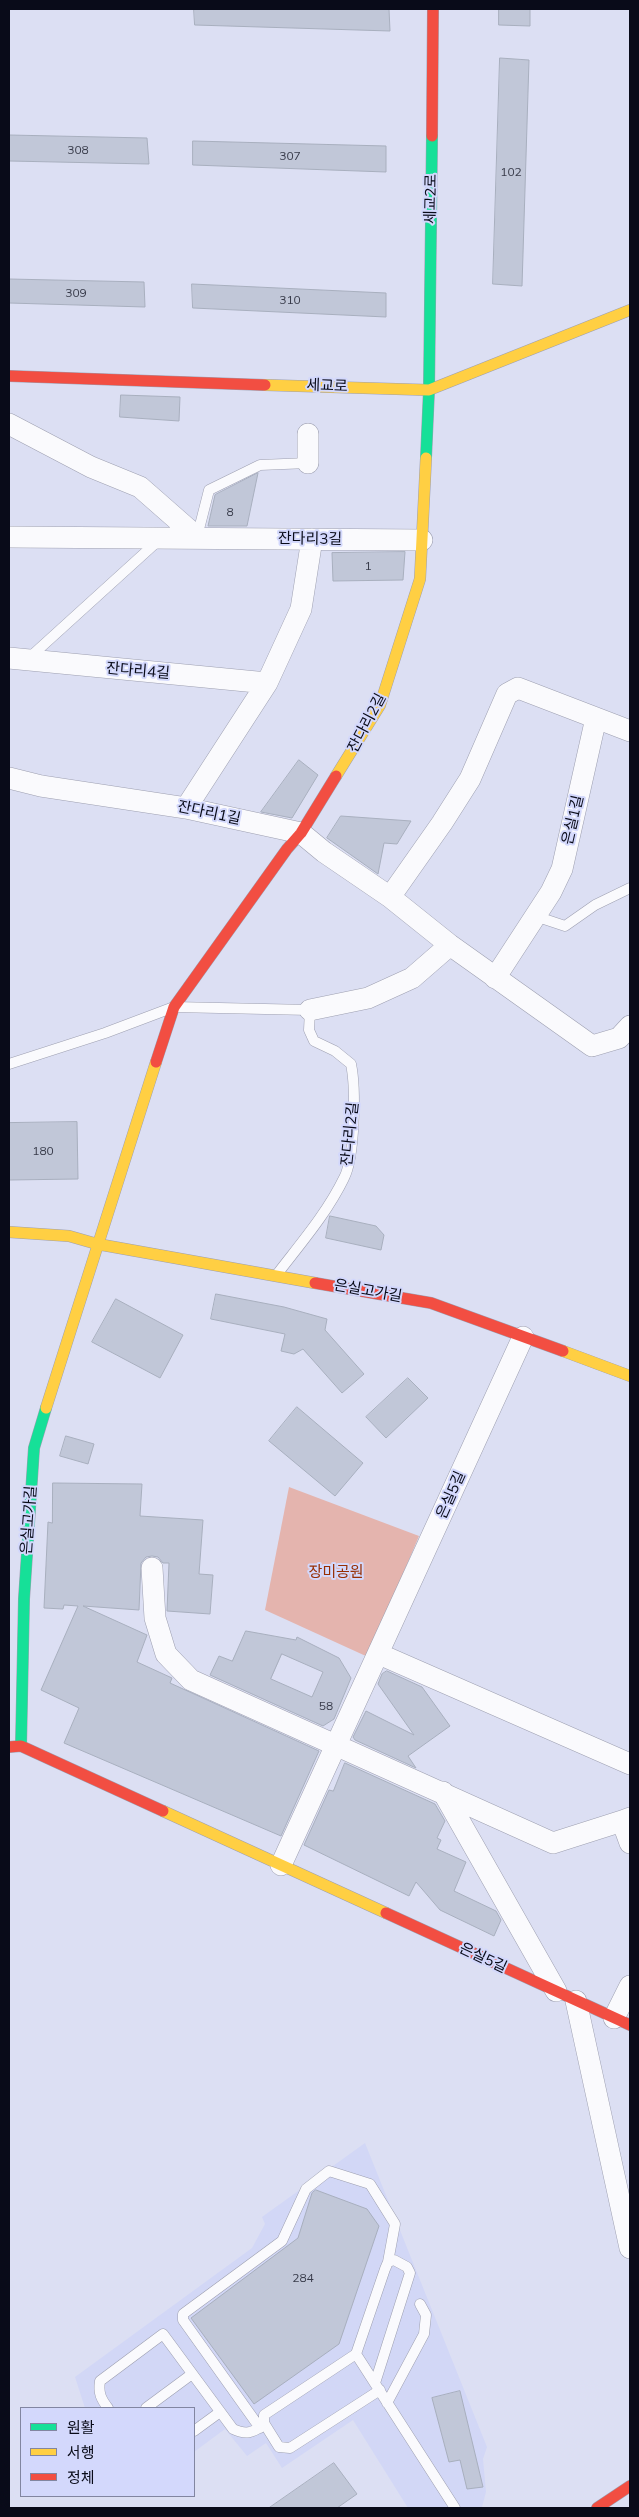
<!DOCTYPE html>
<html>
<head>
<meta charset="utf-8">
<style>
	body { margin:0 }
	#map { position:relative; width:639px; height:2517px; overflow:hidden; background:#dcdff3; font-family:Mulish,"Noto Sans KR",sans-serif }
	canvas { display:block }
	.frame { position:absolute; inset:0; border:10px solid #090b19; pointer-events:none }
	.legend { position:absolute; left:20px; top:2407px; width:175px; height:90px; box-sizing:border-box; background:#d3d8fc; border:1px solid #8286a1; margin:0; padding:6px 9px; list-style:none; font-size:15px; color:#090b19 }
	.legend li { display:flex; align-items:center; gap:10px; height:25px }
	.legend b { width:25px; border:1px solid #8286a1 }
</style>
</head>
<body>
<div id="map">
<canvas width="639" height="2517"></canvas>
<div class="frame"></div>
<ul class="legend">
<li><b style="height:6px;background:#16e098"></b>원활</li>
<li><b style="height:6px;background:#ffcf43"></b>서행</li>
<li><b style="height:6px;background:#f24e42"></b>정체</li>
</ul>
</div>
<script>
const context = document.querySelector('canvas').getContext('2d');
context.lineJoin = 'round';
function fillPath(path, color) {
  context.fillStyle = color;
  context.fill(path, 'evenodd');
}
function trace(path, color, width, dash) {
  context.strokeStyle = color;
  context.lineWidth = width;
  context.lineCap = dash ? 'butt' : 'round';
  context.setLineDash(dash || []);
  context.stroke(path);
}
function write(font, color, halo, rows, align = 'center') {
  context.font = font + ' Mulish,"Noto Sans KR",sans-serif';
  context.lineWidth = 4;
  context.setLineDash([]);
  context.textBaseline = 'middle';
  context.strokeStyle = halo;
  context.fillStyle = color;
  for (const [text, x, y, turn = 0] of rows) {
    context.save();
    context.translate(x, y);
    context.rotate((+turn || 0) * Math.PI / 180);
    context.textAlign = isNaN(turn) ? turn : align;
    if (halo) context.strokeText(text, 0, 0);
    context.fillText(text, 0, 0);
    context.restore();
  }
}
fillPath(new Path2D(`
	M365,2143L487,2447L483,2459L486,2492L482,2507L408,2508L353,2420L282,2468L266,2443L247,2456L225,2429L194,2452V2408H85L75,2377L252,2248L265,2224L262,2217Z`), '#d2d7f6');
fillPath(new Path2D(`
	M289,1487L419,1536L368,1657L265,1610Z`), '#e4b4ae');
const building = new Path2D(`
	M194,9H389L390,31L195,25Z
	M499,9H530V26L499,25Z
	M500,58L529,60L522,286L493,284Z
	M9,135L147,138L149,164L9,161Z
	M193,141L386,146V172L193,165Z
	M9,279L144,282L145,307L9,303Z
	M192,284L386,293V317L193,308Z
	M121,395L180,397L179,421L120,417Z
	M258,473L247,526H208L215,495Z
	M405,552L403,580L333,581L332,553Z
	M299,760L318,775L292,818L261,812Z
	M341,816L411,821L397,844L384,843L378,874L327,838Z
	M77,1122L78,1179L9,1180V1123Z
	M330,1216L376,1226L384,1235L381,1250L326,1238Z
	M216,1294L284,1307L327,1319L325,1330L364,1374L342,1393L303,1349L294,1354L281,1351L285,1334L211,1319Z
	M116,1299L183,1335L160,1378L92,1342Z
	M408,1378L428,1398L386,1438L366,1417Z
	M297,1407L363,1463L335,1496L269,1441Z
	M66,1436L94,1444L88,1464L60,1456Z
	M53,1483L142,1484L140,1516L203,1520L199,1574L213,1575L210,1614L167,1611L169,1563H163L158,1557L152,1556L146,1557L141,1563L139,1610L83,1606L147,1635L137,1662L172,1678L170,1683L319,1751L281,1836L64,1743L79,1708L41,1690L78,1606L64,1605L63,1609L44,1608L48,1522L52,1523Z
	M246,1631L296,1640L297,1637L339,1658L351,1678L334,1719L323,1726L210,1675L219,1656L232,1661ZM282,1654L323,1672L312,1697L271,1679Z
	M387,1671L422,1687L450,1726L408,1756L416,1768L355,1740L353,1737L366,1711L414,1735L378,1684L382,1674Z
	M345,1763L435,1804L445,1821L437,1838L441,1840L437,1849L466,1862L454,1891L496,1911L501,1920L494,1936L440,1910L416,1882L409,1896L304,1845L329,1790L333,1791Z
	M316,2190L367,2209L379,2226L339,2344L254,2404L191,2318L298,2238L312,2193Z
	M460,2391L483,2487L467,2489L460,2460L449,2462L432,2398Z
	M334,2463L357,2494L337,2508H269Z`);
fillPath(building, '#c1c7d8');
trace(building, '#a8afbe', 1);
const lane = new Path2D(`
	M197,537L209,490L260,465L308,463
	M29,658L159,540
	M535,916L565,926L595,905L630,888
	M9,1064L105,1033L174,1007L310,1010L309,1030L314,1041L335,1051L351,1064C356,1088 355,1157 344,1178C327,1213 301,1243 278,1273
	M356,2354L455,2508
	M375,2383L410,2273L407,2267L394,2260L388,2262L385,2269L356,2354L264,2415V2423L279,2447L290,2448L380,2390
	M387,2403L424,2334L426,2315L420,2304
	M108,2408C101,2399 98,2393 100,2381L163,2334L233,2429C246,2435 252,2433 264,2425
	M146,2408L192,2374
	M260,2428L183,2320V2314L282,2241L306,2189L329,2171L370,2184L395,2224L388,2262
	M194,2431L220,2412`);
const street = new Path2D(`
	M9,424L91,467L140,487L197,537
	M308,434V463
	M9,537L422,540
	M9,658L267,683
	M9,778L41,786L186,808L301,833L324,852L390,897L450,945L592,1046L619,1038L630,1026
	M186,808L267,683L301,609L312,539
	M390,897L442,823L470,779L507,694L518,688L630,731
	M495,978L551,892L562,869L596,718
	M310,1010L368,998L412,978L450,945
	M152,1568L155,1618L166,1654L191,1680L553,1843L622,1821
	M379,1654L630,1764
	M443,1792L556,1991
	M630,1818L622,1821L630,1843
	M281,1865L523,1337
	M576,2001L630,2248
	M614,2018L630,1986`);
const fast = new Path2D(`
	M426,458L429,390L432,136
	M21,1746L24,1599L34,1448L46,1408`);
const slow = new Path2D(`
	M265,385L429,390L630,310
	M336,776L380,705L420,579L426,458
	M9,1232L69,1236L97,1244L315,1283
	M563,1351L630,1376
	M46,1408L156,1062
	M163,1811L386,1913`);
const jam = new Path2D(`
	M432,136L433,9
	M9,376L265,385
	M156,1062L174,1007L287,849L301,833L336,776
	M315,1283L431,1303L563,1351
	M9,1747L21,1746L163,1811
	M386,1913L630,2025
	M597,2508L630,2486`);
trace(lane, '#9d9fb0', 11);
trace(street, '#9d9fb0', 22);
trace(fast, '#9d9fb0', 12);
trace(slow, '#9d9fb0', 12);
trace(jam, '#9d9fb0', 12);
trace(lane, '#fafafd', 10);
trace(street, '#fafafd', 21);
trace(fast, '#16e098', 11);
trace(slow, '#ffcf43', 11);
trace(jam, '#f24e42', 11);
write('12px', '#383b4a', null, [
	["308",78,150],
	["307",290,156],
	["102",511,172],
	["309",76,293],
	["310",290,300],
	["8",230,512],
	["1",368,566],
	["180",43,1151],
	["58",326,1706],
	["284",303,2278]
]);
write('15px', '#090b19', '#d3d8fc', [
	["세교2로",431,199,-89],
	["세교로",327,386,2],
	["잔다리3길",310,539,1],
	["잔다리4길",138,671,5],
	["잔다리2길",367,723,-62],
	["잔다리1길",209,813,12],
	["은실1길",573,820,-77],
	["잔다리2길",350,1134,-84],
	["은실고가길",368,1291,10],
	["은실5길",451,1495,-66],
	["은실고가길",29,1520,-86],
	["은실5길",483,1958,25]
]);
write('15px', '#972e02', '#d3d8fc', [
	["장미공원",336,1572]
]);
</script>
</body>
</html>
